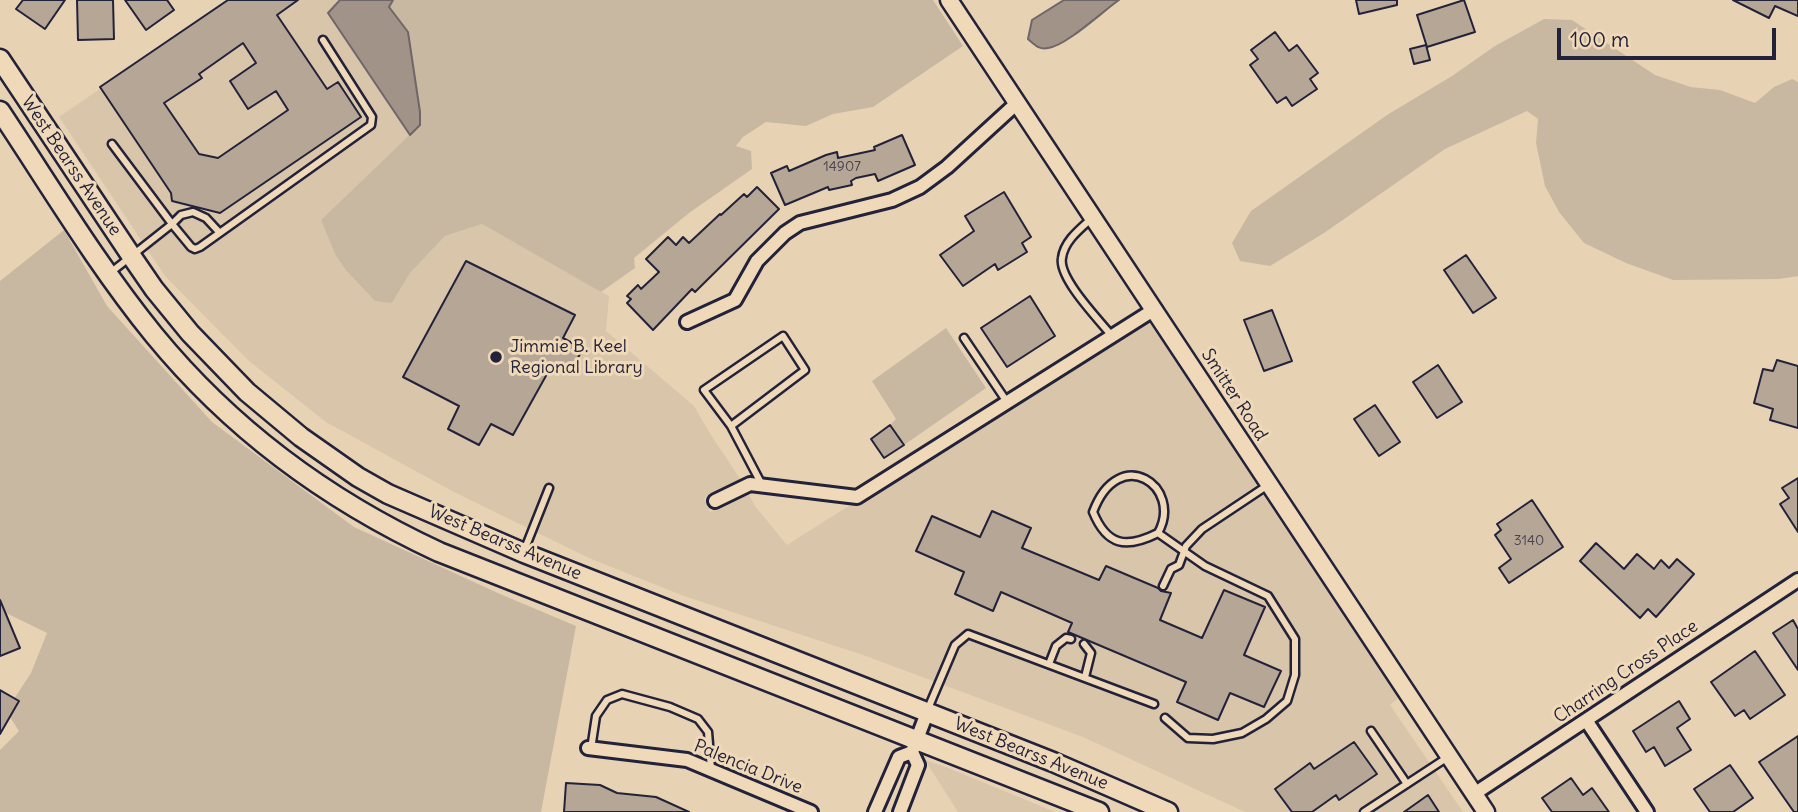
<!DOCTYPE html>
<html>
<head>
<meta charset="utf-8">
<style>
	body { margin:0 }
	#map { position:relative; width:1798px; height:812px; overflow:hidden; background:#e7d2b3; font-family:Delius,sans-serif }
	canvas { display:block }
	.scale { position:absolute; left:1557px; top:28px; width:219px; height:32px; box-sizing:border-box; border:4px solid #22223b; border-top:0; padding-left:9px; font-size:21px; line-height:24px; white-space:nowrap; color:#22223b; -webkit-text-stroke:5px #efd9b8; paint-order:stroke }
</style>
</head>
<body>
<div id="map">
<canvas width="1798" height="812"></canvas>
<div class="scale">100 m</div>
</div>
<script>
const context = document.querySelector('canvas').getContext('2d');
context.lineJoin = 'round';
function fillPath(path, color) {
  context.fillStyle = color;
  context.fill(path, 'evenodd');
}
function trace(path, color, width, dash) {
  context.strokeStyle = color;
  context.lineWidth = width;
  context.lineCap = dash ? 'butt' : 'round';
  context.setLineDash(dash || []);
  context.stroke(path);
}
function write(font, color, halo, rows, align = 'center') {
  context.font = font + ' Delius,sans-serif';
  context.lineWidth = 6;
  context.setLineDash([]);
  context.textBaseline = 'middle';
  context.strokeStyle = halo;
  context.fillStyle = color;
  for (const [text, x, y, turn = 0] of rows) {
    context.save();
    context.translate(x, y);
    context.rotate((+turn || 0) * Math.PI / 180);
    context.textAlign = isNaN(turn) ? turn : align;
    if (halo) context.strokeText(text, 0, 0);
    context.fillText(text, 0, 0);
    context.restore();
  }
}
fillPath(new Path2D(`
	M230,0H340L335,3L345,40L410,135L321,220L335,254L392,303L410,273L445,236L482,224L609,296L606,331L694,406L709,432L741,480L704,498L710,512L748,493L755,506L787,545L852,504L861,503L1152,320L1400,697L1390,705L1463,812H1245L1083,737L866,656L684,596L589,558L454,492L326,422L249,361L165,276L59,117Z
	M925,760L946,767L1055,812H958Z`), '#d8c5aa');
fillPath(new Path2D(`
	M393,0H933L963,46L873,107L833,114L806,126L766,122L743,137L736,146L751,151L752,169L689,213L634,258L635,268L601,292L482,224L445,236L410,273L392,303L375,301L346,270L335,254L321,220L420,125V112L408,32L389,7Z
	M1544,19L1572,20L1655,75L1691,87L1720,90L1755,103L1774,87L1792,79L1798,82V276L1779,279L1673,280L1626,263L1584,243L1559,212L1545,186L1536,143L1538,119L1527,111L1445,149L1324,233L1270,266L1240,261L1232,243L1251,211L1387,115L1452,76L1495,46Z
	M64,230L107,306L212,422L354,527L500,594L576,626L541,812H0V750L19,731L6,711L31,673L47,633L0,610V281Z
	M946,328L986,388L904,445L890,425L896,419L872,381Z`), '#c9b8a1');
const water = new Path2D(`
	M340,0H393L389,7L408,32L420,112V125L410,135L328,13Z
	M1064,0H1119C1103,11 1066,46 1048,48C1039,50 1035,45 1028,39L1032,20Z`);
fillPath(water, '#a19388');
trace(water, '#6e6669', 2);
const building = new Path2D(`
	M23,0H65L45,29L16,9Z
	M77,0H113L114,39L78,40Z
	M125,0H167L174,10L146,30Z
	M228,0H298L277,15L327,89L338,82L361,117L220,213L172,201L171,193L100,87ZM243,43L256,63L230,81L248,109L276,91L288,110L218,158L199,154L164,103L202,78L199,74Z
	M1356,0H1397V5L1359,14Z
	M1464,0L1475,32L1427,47L1417,15Z
	M1733,0H1798V16L1775,6L1769,18Z
	M1275,32L1289,51L1297,45L1318,73L1310,79L1317,89L1292,106L1286,97L1277,103L1250,65L1258,59L1251,50Z
	M1426,45L1430,60L1414,64L1410,49Z
	M902,135L915,165L878,181L875,174L856,178L851,181L852,185L829,190L828,187L785,205L771,173L787,166L789,171L826,155L837,152L838,158L875,150L874,147Z
	M757,187L779,209L695,292L692,289L653,330L627,303L631,299L627,296L638,285L641,289L659,272L646,259L668,237L676,245L683,237L689,243L720,214L721,215L744,194L747,197Z
	M1004,192L1031,237L1022,243L1027,252L998,270L995,264L963,286L940,255L974,231L965,216Z
	M1466,255L1496,298L1473,313L1444,270Z
	M466,261L575,315L563,338L583,349L569,373L552,365L513,435L491,424L479,445L448,429L459,406L403,377Z
	M1030,296L1055,336L1007,367L981,328Z
	M1272,310L1292,361L1264,371L1244,320Z
	M1777,360L1798,366V428L1770,420L1773,409L1754,403L1763,369L1773,371Z
	M1438,365L1462,402L1437,418L1413,382Z
	M1375,405L1400,442L1379,456L1354,419Z
	M890,425L904,445L884,458L871,439Z
	M1798,478V532L1780,504L1789,498L1782,488Z
	M1532,500L1563,547L1509,583L1499,568L1511,559L1495,535L1501,530L1497,524Z
	M992,511L1031,528L1022,548L1099,580L1106,566L1158,588L1161,591L1171,593L1160,620L1202,638L1224,590L1265,607L1244,655L1281,671L1264,707L1230,693L1218,720L1177,702L1186,682L1068,632L1072,623L1001,592L993,611L955,594L964,572L916,551L932,516L980,537Z
	M1596,543L1624,569L1637,554L1654,569L1661,560L1669,568L1677,559L1694,574L1656,617L1648,609L1640,618L1580,561Z
	M0,600L20,648L0,656Z
	M1793,620L1798,629V670L1773,633Z
	M1755,651L1785,695L1750,719L1744,710L1735,716L1711,682Z
	M0,690L19,701L0,734Z
	M1679,701L1690,719L1677,728L1691,750L1665,766L1654,747L1646,752L1633,731Z
	M1798,736V812H1794L1759,762Z
	M1354,742L1377,774L1339,800L1336,795L1312,812H1292L1275,789L1310,763L1314,769Z
	M1730,765L1753,798L1733,812H1710L1694,789Z
	M1571,778L1583,795L1592,788L1609,812H1552L1542,798Z
	M566,783L600,785L617,793L656,797L689,812H564Z
	M1428,795L1439,812H1404Z`);
fillPath(building, '#b6a695');
trace(building, '#22223b', 2);
const service = new Path2D(`
	M112,144L172,224L181,215L193,212L206,218L219,232
	M1092,218C1080,229 1064,241 1062,258C1058,278 1099,320 1112,336
	M110,273L172,224L191,247L195,249L200,247L371,125L372,117L323,40
	M964,338L1007,402
	M731,426L704,390L783,336L805,370L731,426L761,483
	M1158,533C1126,549 1107,546 1093,512C1119,442 1184,487 1158,533L1205,566L1268,596L1295,639V675L1287,701L1266,719L1242,733L1213,739L1188,738L1165,718
	M524,551L549,488
	M1163,586L1171,569L1179,565L1186,546L1202,529L1268,485
	M1084,644L1091,653L1085,677
	M1049,664L1056,646L1066,638L1071,639
	M927,711L955,645L968,634L1154,704
	M1371,731L1407,784
	M591,749L596,716L607,700L622,694L670,707L698,719L708,732L711,769
	M1364,812L1448,757`);
const minor = new Path2D(`
	M687,322L735,300L757,261L785,233L800,223L892,200L920,187L947,167L1017,103
	M715,501L750,484L857,497L1155,309
	M1586,720L1647,812
	M588,748L687,760L811,812
	M1474,794L1798,580
	M875,812L899,757L912,752
	M900,812L918,765L912,752L927,713`);
const tertiary = new Path2D(`
	M949,0L1486,812`);
const secondary = new Path2D(`
	M0,59L132,257L154,289L190,333L247,392L301,437L358,477L388,494L524,553L1053,762L1168,812
	M0,111C50,186 97,265 154,335C231,429 329,501 439,552L1099,812`);
trace(service, '#22223b', 11);
trace(minor, '#22223b', 18);
trace(tertiary, '#22223b', 21);
trace(secondary, '#22223b', 23);
trace(service, '#efd9b8', 6);
trace(minor, '#efd9b8', 12);
trace(tertiary, '#efd9b8', 16);
trace(secondary, '#efd9b8', 18);
for (const [x, y, r, color] of [
	[496,357,7,"#22223b"]
]) {
  const dot = new Path2D();
  dot.arc(x, y, r, 0, 2 * Math.PI);
  context.fillStyle = color;
  context.fill(dot);
  trace(dot, '#efd9b8', 2.5);
}
write('14px', '#474352', null, [
	["14907",842,167],
	["3140",1529,541]
]);
write('18px', '#22223b', '#efd9b8', [
	["West Bearss Avenue",71,166,56],
	["Smitter Road",1234,395,57],
	["West Bearss Avenue",505,543,23],
	["Charring Cross Place",1626,672,-34],
	["West Bearss Avenue",1031,754,22],
	["Palencia Drive",748,767,22]
]);
write('18px', '#22223b', '#efd9b8', [
	["Jimmie B. Keel",510,347],
	["Regional Library",510,368]
], 'left');
</script>
</body>
</html>
